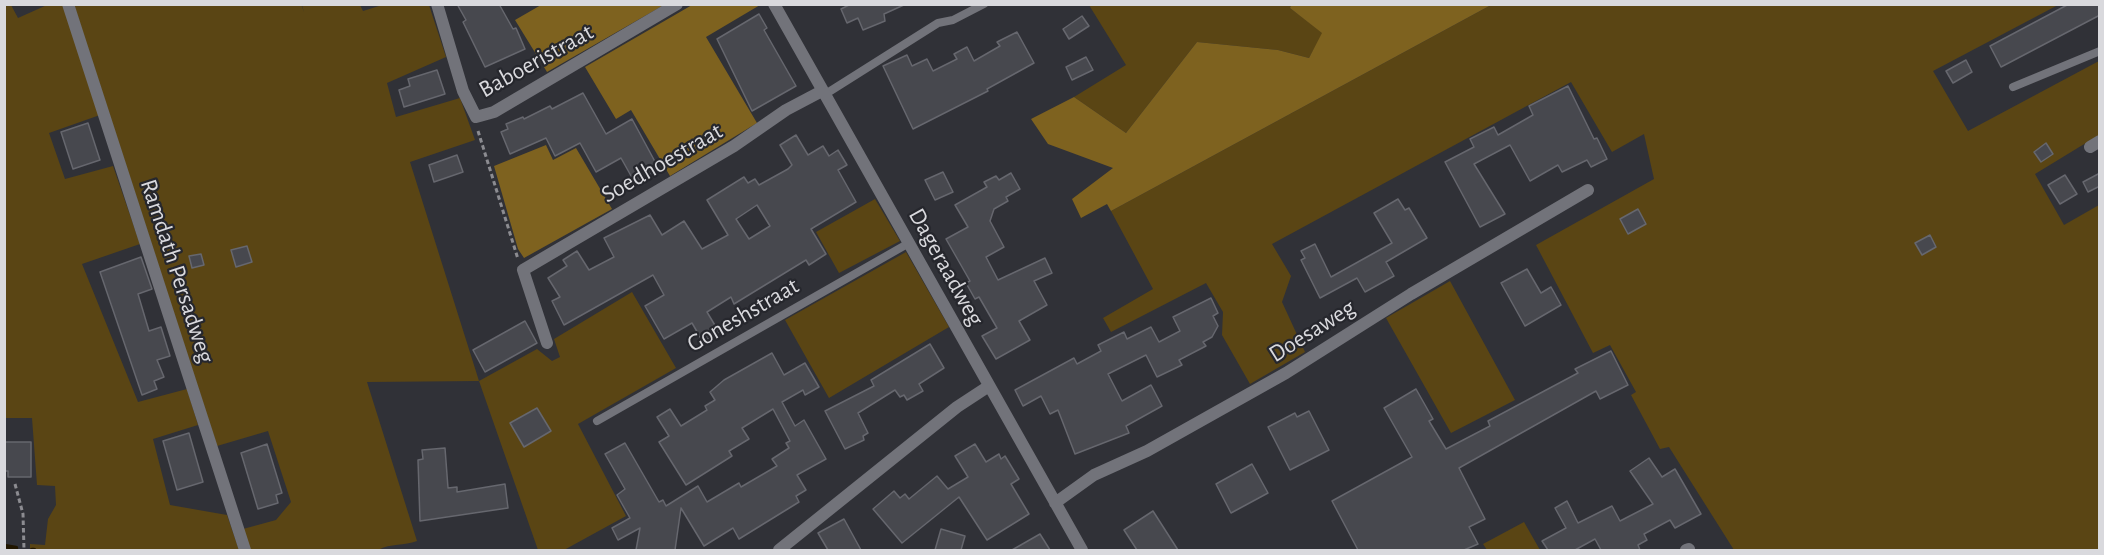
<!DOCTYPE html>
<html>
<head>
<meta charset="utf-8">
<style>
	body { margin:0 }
	#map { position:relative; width:2104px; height:555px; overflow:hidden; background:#303137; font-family:"Alegreya Sans",sans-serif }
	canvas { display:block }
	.frame { position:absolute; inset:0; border:6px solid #d9d9dd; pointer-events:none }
</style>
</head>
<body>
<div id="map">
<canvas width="2104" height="555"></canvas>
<div class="frame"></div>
</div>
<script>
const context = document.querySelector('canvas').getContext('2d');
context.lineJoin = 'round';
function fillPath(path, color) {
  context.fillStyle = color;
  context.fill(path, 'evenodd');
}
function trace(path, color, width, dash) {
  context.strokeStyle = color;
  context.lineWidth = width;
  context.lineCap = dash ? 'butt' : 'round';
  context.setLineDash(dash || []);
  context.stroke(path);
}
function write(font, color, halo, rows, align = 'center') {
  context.font = font + ' "Alegreya Sans",sans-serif';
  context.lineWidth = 4.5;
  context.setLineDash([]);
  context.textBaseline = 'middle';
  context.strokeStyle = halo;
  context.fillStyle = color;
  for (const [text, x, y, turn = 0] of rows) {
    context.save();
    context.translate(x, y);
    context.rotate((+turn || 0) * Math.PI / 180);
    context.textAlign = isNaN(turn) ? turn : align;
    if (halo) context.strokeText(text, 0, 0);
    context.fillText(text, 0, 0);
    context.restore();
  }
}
fillPath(new Path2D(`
	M301,4L304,12L302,5H360L363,11L382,5H429L446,57L387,83L396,117L460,98L475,140L410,162L479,381L537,349L552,361L560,357L554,339L632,292L676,368L578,424L626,516L564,550H538L479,381L367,382L417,541C404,546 391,543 378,550H250L243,529L276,520L291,502L268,431L217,446L74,5Z
	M5,5H11L18,18L47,5H63L100,115L49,133L65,179L113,166L140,244L82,264L138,402L187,389L198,425L153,439L170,505L227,515L239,550H30V544L45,545L48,519L56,505L55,486L37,485L32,418H5Z
	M1089,5H1291L1290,8L1323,33L1309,58L1278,50L1197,42L1126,133L1074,97L1126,65Z
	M1491,5H2058L1933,71L1968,131L2099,61V135L2035,174L2064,225L2099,205V550H1734L1669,447L1660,449L1631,395L1636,392L1610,345L1593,353L1536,245L1654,179L1644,134L1612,152L1571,82L1272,244L1291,276L1282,302L1305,352L1250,384L1222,335L1223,312L1206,283L1111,332L1103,318L1153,289L1111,211Z
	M875,199L900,241L839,273L816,232Z
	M906,252L949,327L829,398L785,320Z
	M1450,281L1515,400L1451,433L1386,318Z
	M1524,522L1540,550H1487L1483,544Z`), '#5a4514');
fillPath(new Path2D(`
	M541,5V4L664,5L547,72L515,20Z
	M692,5H760L706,37L757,123L670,176L631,110L616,119L585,67Z
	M1291,5H1491L1111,211L1107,204L1081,218L1072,199L1113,168L1048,144L1031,119L1074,97L1126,133L1197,42L1278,50L1309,58L1322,33L1290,8Z
	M546,145L553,160L576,148L612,209L524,258L518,249L494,166Z`), '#7e621f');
trace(new Path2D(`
	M4,546L16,548
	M32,550H34`), '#211600', 4.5);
const building = new Path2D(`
	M457,4H499L513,29L516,28L525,49L485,67L463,22L466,20Z
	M851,4H906L884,14L885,21L863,30L858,18L847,23L841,9Z
	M2069,4H2100V15L2001,67L1990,46Z
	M759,14L767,28L764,30L796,86L752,111L717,39Z
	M1082,16L1089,26L1069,39L1063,29Z
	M1017,32L1034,63L987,89L988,91L913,129L883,66L907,55L912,66L927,59L933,71L957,59L954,54L967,47L974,61L1000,46L997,42Z
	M1086,57L1093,70L1072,80L1066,67Z
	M1966,60L1972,72L1953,83L1946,71Z
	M437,70L445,94L404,107L399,90L410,86L408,79Z
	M1568,86L1594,139L1597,138L1607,159L1591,167L1587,160L1562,172L1558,165L1530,181L1510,145L1474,164L1505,214L1480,227L1445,162L1474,147L1470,139L1494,127L1498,135L1533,115L1529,106Z
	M583,93L606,134L632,119L659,169L635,183L621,158L596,172L580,143L555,156L546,138L510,154L501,132L508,129L506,124L523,117L524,119L550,106L552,109Z
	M88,123L100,160L73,169L61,132Z
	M796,135L808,155L823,146L829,156L838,150L847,165L838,170L856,202L811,229L826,254L809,265L806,260L734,304L731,297L707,312L719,332L703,342L692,323L664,339L645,306L664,295L653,275L564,325L552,301L560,297L548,278L567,266L563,260L577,251L589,270L614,257L604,238L650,215L662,235L684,221L702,249L728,235L707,200L744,177L748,183L755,179L759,185L788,169L792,165L780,145ZM757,205L770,226L749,239L736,219Z
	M2046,143L2053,154L2041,162L2034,152Z
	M457,155L463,172L434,182L429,165Z
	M943,172L953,192L935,200L925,180Z
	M1011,173L1020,189L1006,197L1008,201L994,209L990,221L1004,247L986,257L998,280L1045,258L1052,273L1034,281L1047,305L1019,321L1030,340L996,359L982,336L997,328L979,297L975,299L966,283L970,281L946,239L968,227L955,205L987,187L984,182L996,176L999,180Z
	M2100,173V186L2088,192L2083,182Z
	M2065,175L2077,194L2060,204L2048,185Z
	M1398,199L1405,210L1409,208L1427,238L1386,262L1394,276L1365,292L1357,278L1320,298L1301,260L1305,258L1301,251L1315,244L1331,277L1392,243L1374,213Z
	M1638,209L1646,224L1628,234L1620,219Z
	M1930,235L1936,247L1922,255L1915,243Z
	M247,246L252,262L236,267L231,250Z
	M201,254L204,265L192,268L189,256Z
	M141,257L152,289L138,294L149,331L161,327L170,356L157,360L164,377L154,381L157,389L142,395L100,272Z
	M1527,269L1541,293L1551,287L1561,305L1525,326L1501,283Z
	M1211,298L1218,313L1213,316L1218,326L1212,337L1203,342L1206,346L1179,360L1182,365L1157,377L1146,355L1108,374L1122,401L1151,385L1162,406L1126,426L1129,433L1075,454L1058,410L1050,414L1041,396L1023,406L1015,390L1074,358L1077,364L1101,351L1098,345L1124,332L1127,339L1151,327L1159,342L1180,331L1173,317Z
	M525,321L537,343L485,372L473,350Z
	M930,344L944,368L919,384L923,391L907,400L904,395L900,397L895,390L858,413L868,433L863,436L864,440L845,449L825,411L874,386L871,380Z
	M1611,351L1628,385L1600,399L1596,391L1459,468L1485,519L1469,527L1478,544L1464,550H1358L1332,501L1412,457L1384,408L1416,389L1433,419L1429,421L1446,449L1490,426L1488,421L1578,373L1575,369Z
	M772,353L784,375L805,363L819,387L805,395L803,390L782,402L795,426L804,420L826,459L797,475L806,490L796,496L799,502L739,539L733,528L704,546L681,508L675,550H636L640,528L618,540L612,528L630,518L617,495L625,489L605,454L625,443L659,502L663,500L666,506L698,486L707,502L739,483L741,487L777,466L772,459L789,448L786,443L790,441L773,409L742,428L749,439L729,451L732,456L686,485L659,442L669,436L657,417L670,409L681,426L707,410L705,406L715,400L710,392L724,380Z
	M537,408L551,431L524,447L510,423Z
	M1309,411L1329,450L1290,470L1268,427L1295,413L1297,417Z
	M189,433L203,482L177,490L163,441Z
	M4,442H31V477H8V471H4Z
	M267,444L282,493L276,495L278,503L258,509L241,453Z
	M975,444L986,462L999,454L1001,459L1005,456L1019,479L1011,484L1029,514L987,540L959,497L902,543L873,509L894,491L900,498L905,494L909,499L937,476L948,489L968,477L955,456Z
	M445,448L448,488L457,487V492L505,484L508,508L420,521L418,460L423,459L422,450Z
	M1649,458L1662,477L1675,469L1701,514L1675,528L1670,520L1644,534L1647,540L1638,545L1640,550H1601L1595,539L1575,550H1548L1542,541L1566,528L1555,508L1567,501L1578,523L1612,506L1620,521L1653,504L1630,471Z
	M1252,464L1268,493L1231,513L1216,484Z
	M1153,511L1178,550H1137L1124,530Z
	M844,519L861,550H828L818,533Z
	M941,529L965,536L961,550H935Z
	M1040,534L1050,550H1012Z`);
fillPath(building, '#47484e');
trace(building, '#66676e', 1.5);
trace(new Path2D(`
	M478,131L518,259
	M15,484L23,514L24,550`), '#8c8c91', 3, [4.5, 3]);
trace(new Path2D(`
	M2013,87L2100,51
	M824,95L938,23L953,20L984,4
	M597,421L909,243`), '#72737a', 8);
trace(new Path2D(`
	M68,4L245,550
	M437,4L463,91L476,117L494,112L677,4
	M774,4L1082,550
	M2090,147L2100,141
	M547,343L523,270L734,146L786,110L822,91
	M1055,503L1094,475L1147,451L1286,373L1411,294L1588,190
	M779,550L957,407L989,386
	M1686,550L1689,549`), '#72737a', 12);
write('24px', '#d9d9dd', '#26272d', [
	["Baboeristraat",536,61,-29],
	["Soedhoestraat",662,163,-30],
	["Dageraadweg",946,267,61],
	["Ramdath Persadweg",177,271,72],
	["Goneshstraat",743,315,-30],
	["Doesaweg",1312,331,-32]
]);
</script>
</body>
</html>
